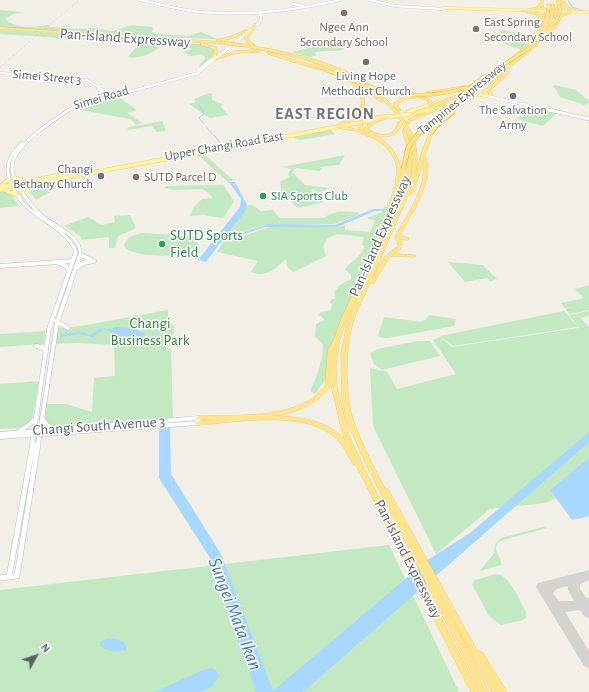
<!DOCTYPE html>
<html>
<head>
<meta charset="utf-8">
<style>
	body { margin:0 }
	#map { position:relative; width:589px; height:692px; overflow:hidden; background:#f1efe6; font-family:"Alegreya Sans",sans-serif }
	canvas { display:block }
	.north { position:absolute; left:16px; top:636px; width:40px; height:40px; -webkit-text-stroke:3px #fff; paint-order:stroke; rotate:50deg; font-size:11px; font-weight:700; line-height:16px; text-align:center; color:#5e6267 }
	.north::after { content:''; display:block; margin:auto; width:14px; height:18px; background:#5e6267; clip-path:polygon(50% 0,100% 100%,50% 72%,0 100%) }
</style>
</head>
<body>
<div id="map">
<canvas width="589" height="692"></canvas>
<div class="north">N</div>
</div>
<script>
const context = document.querySelector('canvas').getContext('2d');
context.lineJoin = 'round';
function fillPath(path, color) {
  context.fillStyle = color;
  context.fill(path, 'evenodd');
}
function trace(path, color, width, dash) {
  context.strokeStyle = color;
  context.lineWidth = width;
  context.lineCap = dash ? 'butt' : 'round';
  context.setLineDash(dash || []);
  context.stroke(path);
}
function write(font, color, halo, rows, align = 'center') {
  context.font = font + ' "Alegreya Sans",sans-serif';
  context.lineWidth = 3;
  context.setLineDash([]);
  context.textBaseline = 'middle';
  context.strokeStyle = halo;
  context.fillStyle = color;
  for (const [text, x, y, turn = 0] of rows) {
    context.save();
    context.translate(x, y);
    context.rotate((+turn || 0) * Math.PI / 180);
    context.textAlign = isNaN(turn) ? turn : align;
    if (halo) context.strokeText(text, 0, 0);
    context.fillText(text, 0, 0);
    context.restore();
  }
}
fillPath(new Path2D(`
	M0,10L23,12L13,14L5,19C13,28 35,28 46,25H49L48,27L82,29L89,28L114,31L131,25L152,27L153,30L151,31L157,34L188,36L201,32L218,39L172,38L0,28Z
	M0,30L147,39L202,44L215,50L212,58L201,67H198L206,57L201,54L191,56L183,52L192,49L188,47L161,45C153,54 140,59 128,57L139,43L0,34Z
	M505,30L531,38L521,50L487,37Z
	M330,43L345,49C332,53 326,49 314,53L317,55L310,57L292,52Z
	M555,85L576,90L589,101V103L585,105L560,97L555,88L552,87Z
	M209,93L212,94V100L222,104L221,107L228,115L210,118L189,104L196,102L194,99Z
	M117,96L137,110L127,113L142,123L136,125L130,119L76,109Z
	M530,107L557,113L543,126L517,119Z
	M162,121L166,131L157,132L152,126L127,130L129,127Z
	M329,129L335,134L301,140L296,139L293,136Z
	M204,154L233,180L228,182L198,155Z
	M345,155L339,165L319,167L322,169L319,171L296,168L292,172L305,185L330,188L317,193L314,189L311,190L324,202L298,208L280,191L291,188L281,190L280,182L289,177L288,174L291,169L282,167Z
	M46,184L56,189L36,200L29,191Z
	M223,185L234,201L223,218L204,215L190,216L193,208L202,199L212,198V196L203,189L173,190L164,188L166,186Z
	M5,191L13,196L18,206L0,208V192Z
	M248,205H252L261,211L273,210L280,218H324C334,210 346,211 359,213L358,215L334,224L263,225L227,237Z
	M384,207H388L381,226L376,227L378,235L330,349L327,377L315,394L310,391C317,377 323,360 323,344L315,337L316,324L325,320L319,315L321,312L331,310L332,304L330,303L332,299H335L334,292L340,285L351,279V275L345,269C352,260 361,257 365,246L362,245L364,237L338,234L327,238L323,247L326,256L294,272L288,268L286,259C275,269 266,278 251,272L258,261L217,252L222,243L270,227H338L345,225V230L370,232L375,221L367,218L382,212Z
	M130,215L136,228L118,236L115,248H109V237L82,240L80,236L64,226L88,217L102,225L115,222L114,216Z
	M142,233L194,236L199,246C188,260 139,257 126,249L124,245L129,237Z
	M448,262L483,265L497,279L490,281L487,278L465,282Z
	M589,285V310L570,314L565,309L572,307L565,308L561,303L584,298L575,289Z
	M168,310V321L174,326V333L168,339V349H171L173,420L59,429L49,427L43,417L46,404H66L92,412L94,378L115,376L114,345L78,343L54,344L55,329L87,325Z
	M564,311L578,327L453,346L440,336Z
	M589,311V316L580,318L589,327V457L550,490L556,498L546,503L490,509L436,554L373,426L370,368L387,372L397,389L456,374L433,340L441,337L452,347L579,328L569,315Z
	M429,315L456,319L454,326L388,338H382L378,336L384,317L421,322L425,320Z
	M45,331L44,344L0,347V334Z
	M418,341H430L440,356L382,370L374,364L370,353L377,349Z
	M39,381L32,421L21,428L0,429V384Z
	M546,526L547,528L500,541C490,549 502,556 501,565L480,571L494,553L495,544L501,538Z
	M389,545L459,692H0V590Z
	M496,574C509,574 520,601 526,612V618L523,620L501,625L489,616L472,584L475,580Z`), '#c2e9c2');
fillPath(new Path2D(`
	M229,182H235L247,205L246,210L225,238L269,224L335,225L373,209H385L384,211H375L337,227H265L221,242L206,262L198,260L240,207L241,199Z
	M116,327L138,329L137,331L145,333V336L136,339L119,337L105,329L93,337L78,334L60,337L61,334L83,332L90,335L101,328L112,329Z
	M170,428L171,474L221,554L273,691L429,559L470,533L589,432V442L303,692H256L210,558L159,478V429Z
	M589,457V516L572,520L550,490Z
	M108,638C116,639 124,639 127,648L126,650C116,652 107,652 100,645V642Z
	M211,668L216,670L219,676L212,687L201,692H155L203,670Z`), '#a8d8ff');
trace(new Path2D(`
	M568,0L572,7L585,11
	M199,105L204,114L199,118L204,124
	M206,126L212,134
	M196,149L221,144L214,135`), '#a8d8ff', 1);
fillPath(new Path2D(`
	M589,570V580L580,584V589L586,598L589,597V618L585,617L580,610L565,612L589,651V668L584,666L536,587L538,583L542,582ZM568,586V590L574,601H559L553,594C555,588 562,587 568,586Z`), '#d4d4cf');
const secondaryFar3 = new Path2D(`
	M140,0C160,4 180,10 200,12C247,16 294,11 340,0
	M370,0L395,6L443,9
	M293,4L303,6
	M198,71L215,56
	M0,73L87,80L113,96
	M98,89L109,97
	M465,91L553,111
	M67,111L74,107L198,73L259,23L261,19L260,10`);
const secondaryFar2 = new Path2D(`
	M69,110C54,119 18,144 13,161C10,170 14,177 18,185C24,196 30,205 40,214C52,226 83,235 80,256
	M549,110L589,119
	M22,143C12,152 5,164 9,178C21,219 59,218 76,251L74,256
	M80,254L83,256`);
const secondaryFar1 = new Path2D(`
	M81,255L90,259
	M58,263L66,266L69,271
	M0,266L73,261
	M76,268L83,263L94,261
	M56,321L68,328
	M36,346L42,347L46,352
	M42,418L47,425L53,428
	M19,431L29,425L37,417
	M0,434L199,418L198,423L0,437
	M32,445L49,329L75,255
	M38,445L57,323L80,255`);
const secondary = new Path2D(`
	M9,577L33,444
	M0,578L17,576L38,444`);
const primaryFar1 = new Path2D(`
	M443,8L589,12
	M479,95L489,96
	M411,111L444,100
	M424,111L445,106L482,93`);
const primary = new Path2D(`
	M408,112L414,110
	M415,113L428,110
	M375,118L388,116
	M13,177L24,181
	M2,185L8,180
	M0,187L65,174
	M0,190L379,119
	M5,190L16,195
	M21,192L28,186`);
const highway = new Path2D(`
	M541,0H543V7L552,12L545,16L539,30L537,31L535,30L540,20L537,15L521,11L522,10L539,13L542,17L543,14L549,12L541,8V6L539,9L526,11L525,10L537,7L541,2Z
	M561,0H563L568,7L579,11L578,12L566,9L564,6L555,10L559,16L571,11L573,12L561,17L557,26L547,38H545V36L555,26L558,18L552,10L563,4Z
	M546,17L548,18C538,43 516,55 497,73H495V71C509,59 525,48 537,34C541,29 543,23 546,17Z
	M551,17L553,18L542,41L503,73H501V71L540,40Z
	M255,24L257,25L248,38L249,41L254,44L255,45L253,46C293,53 334,61 368,84C379,91 388,101 397,111C413,129 421,151 415,175L423,148L430,132L433,133L425,155L428,164V174L425,185L416,207L400,235L401,236L409,238V239L407,240L401,239L402,245L400,246L398,245L396,238L395,237C405,217 428,187 423,162L418,179L411,195H408L372,278L384,257L397,247H399L401,248L395,254L414,255L416,256L414,257L391,256L388,259L374,283H370C365,295 358,307 354,319C345,345 344,396 354,422C362,445 374,467 385,489H388L478,652L480,651L483,653L507,692H492L447,609L489,692H481L365,462L347,421L342,398L341,354L348,320L410,181C414,163 414,148 406,131L413,154L411,171L393,217L347,319L339,342L336,366L337,388L349,435L364,468L479,692H471L356,465H354C348,457 344,446 337,439C306,409 238,422 198,425L196,424L195,423L196,422L198,421L214,420L197,419L196,418L197,417L199,416C233,415 276,418 306,402C314,398 320,392 325,386L328,349L333,342L341,319L386,223L383,222L395,187L397,170L395,160L390,152L384,145L375,139L355,131L337,128L335,127L338,126L337,125L338,124C349,119 366,111 360,96C359,92 356,87 354,85C350,82 344,80 340,78V76H342L365,88H367L383,101L380,102L369,93L359,88C373,108 358,119 339,126L346,127L360,130L358,127C359,123 361,119 366,119V121L363,123L362,127C367,133 371,133 378,137C391,145 398,154 401,170L403,169L405,170L390,213L407,171L409,154L402,129L405,128L402,123C397,142 376,139 364,129C368,120 380,118 389,116L391,117L390,118C382,120 373,122 368,129C380,137 394,138 398,122L401,121C363,66 301,58 241,46V44H242L252,46L247,43L244,38ZM331,385L343,435L345,441C329,419 298,417 274,416C298,412 314,406 330,387Z
	M0,27L224,42L226,43L224,44L0,29Z
	M246,30L249,31L234,38L218,41L216,40L232,36Z
	M201,43L216,47L218,52L213,59L210,58L214,52V49L201,45Z
	M259,50L261,51L260,52L235,53L217,60L214,59L235,51Z
	M269,52L321,68L322,69L319,70L268,54L267,53Z
	M507,71L510,72L494,87L490,90L493,95L492,96H490L487,91L483,94H481V92L492,85Z
	M471,85H472V87L427,94L425,93L427,92Z
	M413,95C420,95 426,97 432,101V105L435,106L411,115H409V113L430,106L428,105V101C418,96 408,97 398,103V107L401,110L400,111H398L394,107V103C400,98 406,96 413,95Z
	M444,105L447,106L411,121L409,124L406,123L409,119Z`);
trace(secondaryFar3, '#babdc3', 3);
trace(secondaryFar2, '#babdc3', 4);
trace(secondaryFar1, '#babdc3', 5);
trace(secondary, '#babdc3', 6);
trace(primaryFar1, '#f9cd57', 3);
trace(primary, '#f9cd57', 4.5);
trace(highway, '#f7ac00', 0.5);
trace(secondaryFar3, '#fff', 2.5);
trace(secondaryFar2, '#fff', 3);
trace(secondaryFar1, '#fff', 4);
trace(secondary, '#fff', 5);
trace(primaryFar1, '#fff3ad', 2.5);
trace(primary, '#fff3ad', 3.5);
fillPath(highway, '#ffe48f');
trace(new Path2D(`
	M0,67L79,0`), '#b7b8b8', 1, [0.5, 3]);
const primaryBridge = new Path2D(`
	M389,117L410,114`);
const highwayBridgeFar1 = new Path2D(`
	M547,18L549,4
	M552,18L553,4
	M224,43L242,45
	M312,64C365,86 407,106 465,88
	M488,83L502,72
	M433,106L460,95L481,79L528,49L541,34L556,22L560,10L558,0
	M447,111L494,74`);
const highwayBridge = new Path2D(`
	M431,133L436,126L454,111
	M403,170L408,148L417,135L449,110`);
trace(primaryBridge, '#f9cd57', 4.5, []);
trace(highwayBridgeFar1, '#f7ac00', 3.5, []);
trace(highwayBridge, '#f7ac00', 5, []);
trace(primaryBridge, '#fff3ad', 3.5);
trace(highwayBridgeFar1, '#ffe48f', 3);
trace(highwayBridge, '#ffe48f', 4);
for (const [x, y, r, color] of [
	[344,13,4,"#8d6e63"],
	[476,29,4,"#8d6e63"],
	[366,62,4,"#6b7280"],
	[513,96,4,"#6b7280"],
	[101,176,4,"#6b7280"],
	[136,177,4,"#8d6e63"],
	[263,196,4,"#2e9e5b"],
	[162,244,4,"#2e9e5b"]
]) {
  const dot = new Path2D();
  dot.arc(x, y, r, 0, 2 * Math.PI);
  context.fillStyle = color;
  context.fill(dot);
  trace(dot, '#fff', 1.5);
}
write('13px', '#785e54', '#fff', [
	["East Spring",484,22],
	["Secondary School",484,37],
	["Ngee Ann",344,27,"center"],
	["Secondary School",344,42,"center"],
	["SUTD Parcel D",144,177]
], 'left');
write('13px', '#5b616d', '#fff', [
	["Living Hope",366,76],
	["Methodist Church",366,91],
	["The Salvation",513,110],
	["Army",513,125],
	["Changi",93,169,"right"],
	["Bethany Church",93,184,"right"]
]);
write('13px', '#5e6267', '#fff', [
	["Simei Street 3",47,77,5],
	["Simei Road",101,98,-16],
	["Tampines Expressway",462,98,-39],
	["Upper Changi Road East",224,146,-10]
]);
write('13px', '#27864d', '#fff', [
	["SIA Sports Club",271,196]
], 'left');
write('15px', '#5e6267', '#fff', [
	["Pan-Island Expressway",125,38,4],
	["Pan-Island Expressway",380,236,-66],
	["Changi South Avenue 3",99,426,-4],
	["Pan-Island Expressway",408,559,63]
]);
write('15px', '#27864d', '#fff', [
	["SUTD Sports",170,235],
	["Field",170,252]
], 'left');
write('15px', '#308435', '#fff', [
	["Changi",150,323],
	["Business Park",150,340]
]);
context.letterSpacing = '1px';
write('bold 16px', '#6f7479', '#fff', [
	["EAST REGION",325,114]
]);
context.letterSpacing = '0px';
write('italic 19px', '#3d78b8', '#fff', [
	["Sungei Mata Ikan",235,614,69]
]);
</script>
</body>
</html>
